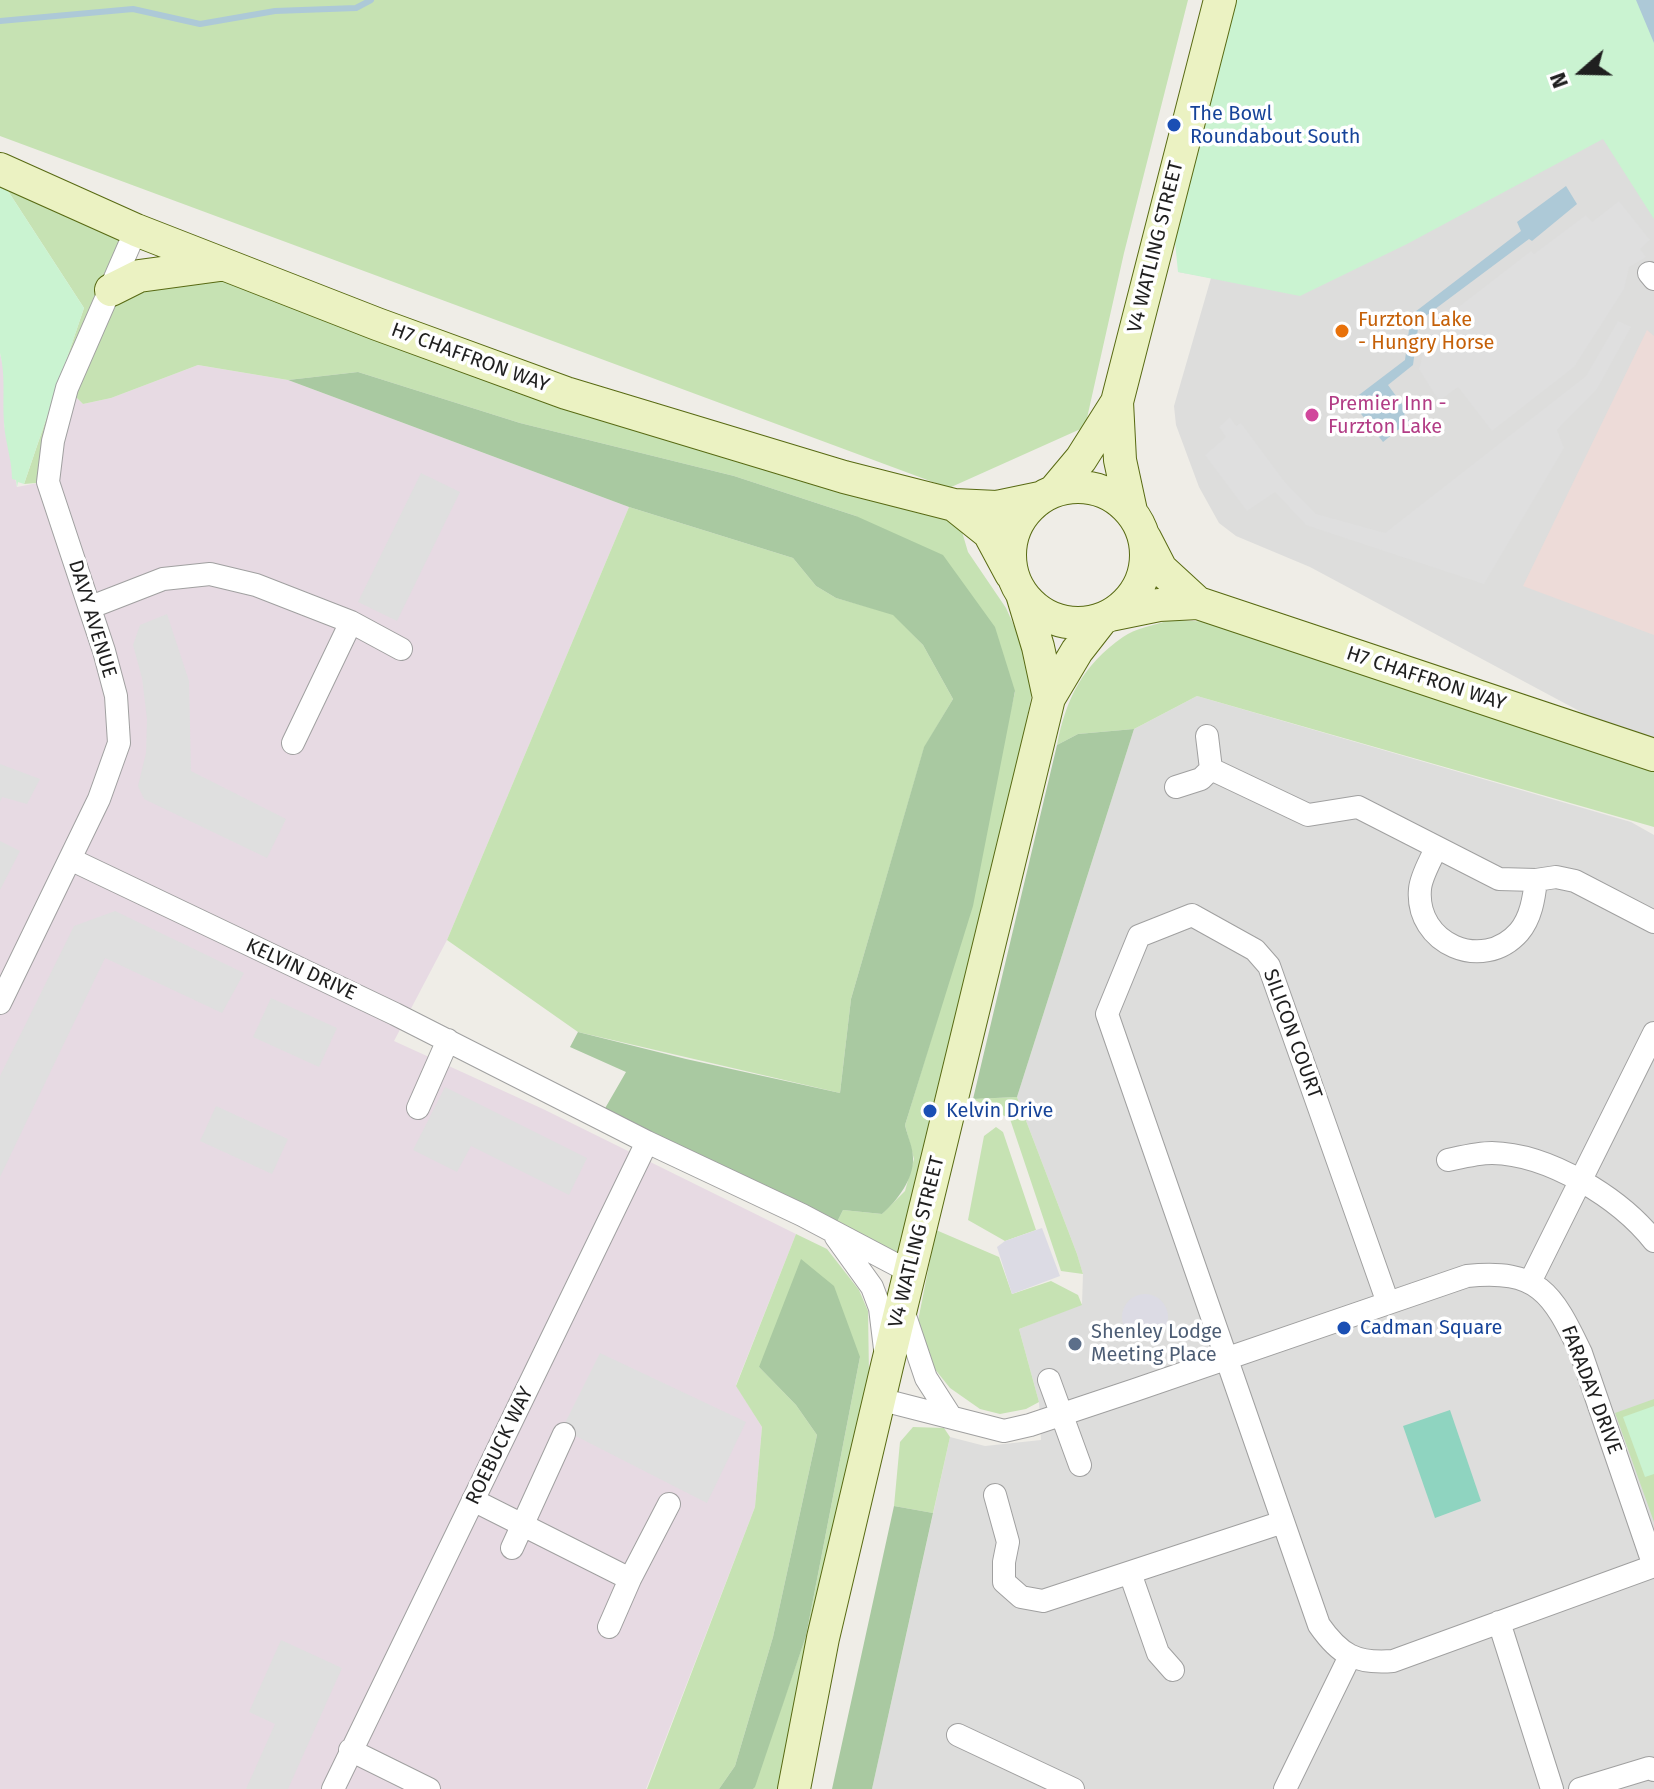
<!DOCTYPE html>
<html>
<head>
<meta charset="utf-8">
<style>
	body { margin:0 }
	#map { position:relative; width:1654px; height:1789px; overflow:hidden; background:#efede7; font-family:"Fira Sans",sans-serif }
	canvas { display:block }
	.north { position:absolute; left:1542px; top:32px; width:80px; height:80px; -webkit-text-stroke:6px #fff; paint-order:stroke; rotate:250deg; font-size:22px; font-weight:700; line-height:32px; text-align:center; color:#1f1f1f }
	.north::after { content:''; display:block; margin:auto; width:28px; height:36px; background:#1f1f1f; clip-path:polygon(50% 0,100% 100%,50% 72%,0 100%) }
</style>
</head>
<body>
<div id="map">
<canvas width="1654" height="1789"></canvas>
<div class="north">N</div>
</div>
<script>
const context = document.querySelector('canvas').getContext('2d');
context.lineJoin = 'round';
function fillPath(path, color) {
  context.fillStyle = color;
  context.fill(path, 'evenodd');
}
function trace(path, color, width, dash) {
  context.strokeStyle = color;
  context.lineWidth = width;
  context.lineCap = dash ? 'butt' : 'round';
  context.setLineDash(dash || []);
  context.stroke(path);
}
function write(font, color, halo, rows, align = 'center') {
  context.font = font + ' "Fira Sans",sans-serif';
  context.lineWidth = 7;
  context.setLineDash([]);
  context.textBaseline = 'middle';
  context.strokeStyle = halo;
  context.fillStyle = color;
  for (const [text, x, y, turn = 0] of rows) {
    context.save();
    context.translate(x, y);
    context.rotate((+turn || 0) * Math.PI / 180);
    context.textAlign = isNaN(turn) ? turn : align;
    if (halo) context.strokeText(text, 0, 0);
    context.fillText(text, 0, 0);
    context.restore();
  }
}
fillPath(new Path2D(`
	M1654,0V751L1310,567L1236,536L1219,523L1199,487L1176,425L1174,406L1211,278L1178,272Z
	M1197,696L1631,822L1654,835V1789H872L950,1437L985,1446L1041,1440L1039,1402L1019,1329L1082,1304L1083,1274L1077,1254L1017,1097L1134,729Z`), '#dddddc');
fillPath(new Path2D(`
	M1647,330L1654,336V635L1523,586Z`), '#eddbd8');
fillPath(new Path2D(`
	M0,354L4,369V424L17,487L48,481L67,388L83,404L111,398L198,365L288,380L629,507L447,940L394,1041L543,1109L796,1234L736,1385L762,1427L755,1507L646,1789H0Z`), '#e7dae3');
fillPath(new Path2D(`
	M0,0H1188L1124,253L1085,427L949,488L0,136Z
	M15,176L136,230L112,289L223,264L954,505L968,552L1006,608L1032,666L1031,698L952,1103L910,1272L832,1232L843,1210L882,1214L905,1191L914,1159L905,1125L936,1023L1015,692L856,516L734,476L520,423L358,372L288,380L198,365L111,398L83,404L67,388L48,482L24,484L84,308L8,191Z
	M629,507L793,558L816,586L836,598L893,614L923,645L953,699L924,748L851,999L840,1093L578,1032L447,940Z
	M1170,620L1214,622L1654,770V827L1197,696L1134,729L1078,734L1057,745C1066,698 1083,665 1123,637C1135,628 1156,625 1170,620Z
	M1017,1097L1077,1254L1083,1274L1061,1271L1010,1119L973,1099Z
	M996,1127L1003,1132L1036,1230L1005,1241L968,1220L984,1136Z
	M936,1230L999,1257L1012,1294L1051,1281L1078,1295L1082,1305L1019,1329L1039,1402L1026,1409L1000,1414L980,1409L950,1388L934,1368L918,1321Z
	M796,1234L827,1249L859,1290L868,1311L869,1375L792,1789H753L806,1636L860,1357L759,1367L796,1405L817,1435L773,1637L735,1766L719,1789H647L755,1507L762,1427L736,1386Z
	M1654,1399V1522L1615,1413Z
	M913,1427L944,1428L950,1437L933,1513L894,1506L900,1442Z`), '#c6e2b3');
fillPath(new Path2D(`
	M358,372L520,423L734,476L856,516L943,555L995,627L1015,691L973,906L905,1125C907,1135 913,1147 913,1158C914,1179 897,1201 882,1214L843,1210L832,1232L600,1117L626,1072L570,1047L578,1032L686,1059L840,1093L851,999L924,747L953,699L923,645L893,615L836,598L816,586L793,558L629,507L288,380Z
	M1134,729L1017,1097L973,1099L1057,745L1078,734Z
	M801,1259L834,1286L860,1357L806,1636L755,1787L753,1789H719L735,1766L773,1637L817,1435L796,1405L759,1367Z
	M894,1506L933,1513L872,1789H832Z`), '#a9c9a1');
fillPath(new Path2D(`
	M1220,0H1654V219L1603,139L1407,244L1300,296L1178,272L1170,191Z
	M0,186L8,191L84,308L24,484L18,482L17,487L16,480L12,479C12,459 5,442 4,423C2,399 6,377 0,353Z
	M1654,1406V1474L1645,1477L1623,1417Z`), '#caf3d1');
fillPath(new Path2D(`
	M1450,1410L1481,1501L1435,1518L1403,1426Z`), '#8fd4c0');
fillPath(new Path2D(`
	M1619,201L1650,240L1640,249L1646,257L1629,267L1624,289L1574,367L1492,431L1458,387L1439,401L1419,369L1430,329L1531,251L1534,254L1586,215L1592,222Z
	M1618,321L1631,327L1597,389L1557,430L1564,448L1484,584L1306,525L1275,492L1247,511L1205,455L1226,437L1219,427L1230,417L1236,426L1241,423L1284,481L1316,514L1385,533L1586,376Z
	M421,473L460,492L397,621L358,602Z
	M167,614L189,681L191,771L286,819L267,858L144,799L138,786L146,753L147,719L142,678L133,645L140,625Z
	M0,764L40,779L27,804L2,797L0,802Z
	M0,841L20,851L0,890Z
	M115,911L244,973L222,1013L105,958L0,1177V1076L74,926Z
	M271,998L337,1028L319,1067L253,1037Z
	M445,1087L587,1158L569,1195L471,1146L457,1172L413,1150Z
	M216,1106L288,1139L272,1174L200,1141Z
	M600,1353L746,1422L707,1503L562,1429Z
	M281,1640L342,1668L288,1789H246L275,1724L249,1712Z`), '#dfdfdf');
fillPath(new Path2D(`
	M1042,1228L1060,1276L1012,1294L997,1247L1005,1241Z
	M1122 1317a23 23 0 1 1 46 0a23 23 0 1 1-46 0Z`), '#dcdbe4');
fillPath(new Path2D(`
	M1636,0H1654V43Z
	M1566,186L1577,204L1532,241L1529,239L1419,321L1413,365L1388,385L1407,411L1404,414L1409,421L1383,442L1351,401L1405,360L1411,315L1521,231L1517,222Z`), '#adc9d7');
trace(new Path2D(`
	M0,21L133,9L200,24L275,11L356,8L371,0`), '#adc9d7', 6);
const street = new Path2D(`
	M1649,273L1654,279
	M91,607L163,579L210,574L256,585L351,622L401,649
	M1207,736L1211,769L1308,815L1358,807L1499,879L1536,880L1556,877L1575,881L1654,922
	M293,743L351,622
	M1176,787L1201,779L1211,769
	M1436,848C1431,860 1421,876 1420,889C1415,944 1483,973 1519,932C1531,918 1534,898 1536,880
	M70,859L395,1014L647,1142L802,1215L910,1272
	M0,1003L99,799L119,743L116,696L104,651L48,482L53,441L67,388L136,230
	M418,1108L448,1040
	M1448,1160C1462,1157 1478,1153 1492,1153C1549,1154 1620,1198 1654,1241
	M836,1237L872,1287L880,1308L885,1349
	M1530,1282L1654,1033
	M1388,1303L1269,966L1255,950L1192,915L1139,936L1107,1014L1319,1625C1340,1655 1356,1664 1393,1661L1654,1566
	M902,1307L926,1378L951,1417
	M1049,1380L1080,1465
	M879,1399L1004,1431L1030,1425L1135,1390L1467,1276C1538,1269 1552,1292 1581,1353L1654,1566
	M995,1495L1008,1542L1004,1562V1582L1021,1597L1043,1601L1283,1522
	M473,1500L630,1579L609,1627
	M512,1548L564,1434
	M1130,1573L1158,1653L1173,1670
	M630,1579L669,1504
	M1499,1622L1552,1789
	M958,1735L1073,1789
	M350,1750L429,1789
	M333,1789L647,1142
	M1285,1789L1350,1656
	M1580,1789L1649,1768L1654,1770`);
const secondary = new Path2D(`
	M0,169L136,230L377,324L566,393L844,477L954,505L997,507L1040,498
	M111,290L139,276L220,265
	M1010 555a68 68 0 1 1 136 0a68 68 0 1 1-136 0Z
	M1055,490L1081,459L1117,402
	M954,505L989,533L1011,574
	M1131,511L1120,460L1117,402L1220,0
	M1145,538L1161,569L1198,603
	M1022,594L1038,647L1049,698
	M1110,615L1159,605L1198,603L1654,755
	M794,1789L823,1638L887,1366L1049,698L1077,651L1102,619`);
trace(street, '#a0a0a0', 24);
trace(secondary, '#586a13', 34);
trace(street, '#fff', 22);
trace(secondary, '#ebf2c2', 32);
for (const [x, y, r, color] of [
	[1174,125,8,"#1a4fb4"],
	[1342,331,8,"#e8710a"],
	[1312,415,8,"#d1479c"],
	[930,1111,8,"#1a4fb4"],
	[1344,1328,8,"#1a4fb4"],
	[1075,1344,8,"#5c6f8a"]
]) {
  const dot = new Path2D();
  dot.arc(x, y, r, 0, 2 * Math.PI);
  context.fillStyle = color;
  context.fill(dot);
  trace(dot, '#fff', 3);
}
write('20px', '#164399', '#fff', [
	["The Bowl",1190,114],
	["Roundabout South",1190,137],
	["Kelvin Drive",946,1111],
	["Cadman Square",1360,1328]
], 'left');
write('20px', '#1f1f1f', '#fff', [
	["V4 WATLING STREET",1156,247,-76],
	["H7 CHAFFRON WAY",470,358,20],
	["DAVY AVENUE",92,619,73],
	["H7 CHAFFRON WAY",1426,679,18],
	["KELVIN DRIVE",301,970,25],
	["SILICON COURT",1292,1034,70],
	["V4 WATLING STREET",917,1242,-76],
	["FARADAY DRIVE",1591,1390,69],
	["ROEBUCK WAY",500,1446,-64]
]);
write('20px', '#c56008', '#fff', [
	["Furzton Lake",1358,320],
	["- Hungry Horse",1358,343]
], 'left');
write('20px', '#b23c85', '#fff', [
	["Premier Inn -",1328,404],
	["Furzton Lake",1328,427]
], 'left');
write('20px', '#4e5e75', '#fff', [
	["Shenley Lodge",1091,1332],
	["Meeting Place",1091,1355]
], 'left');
</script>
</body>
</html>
